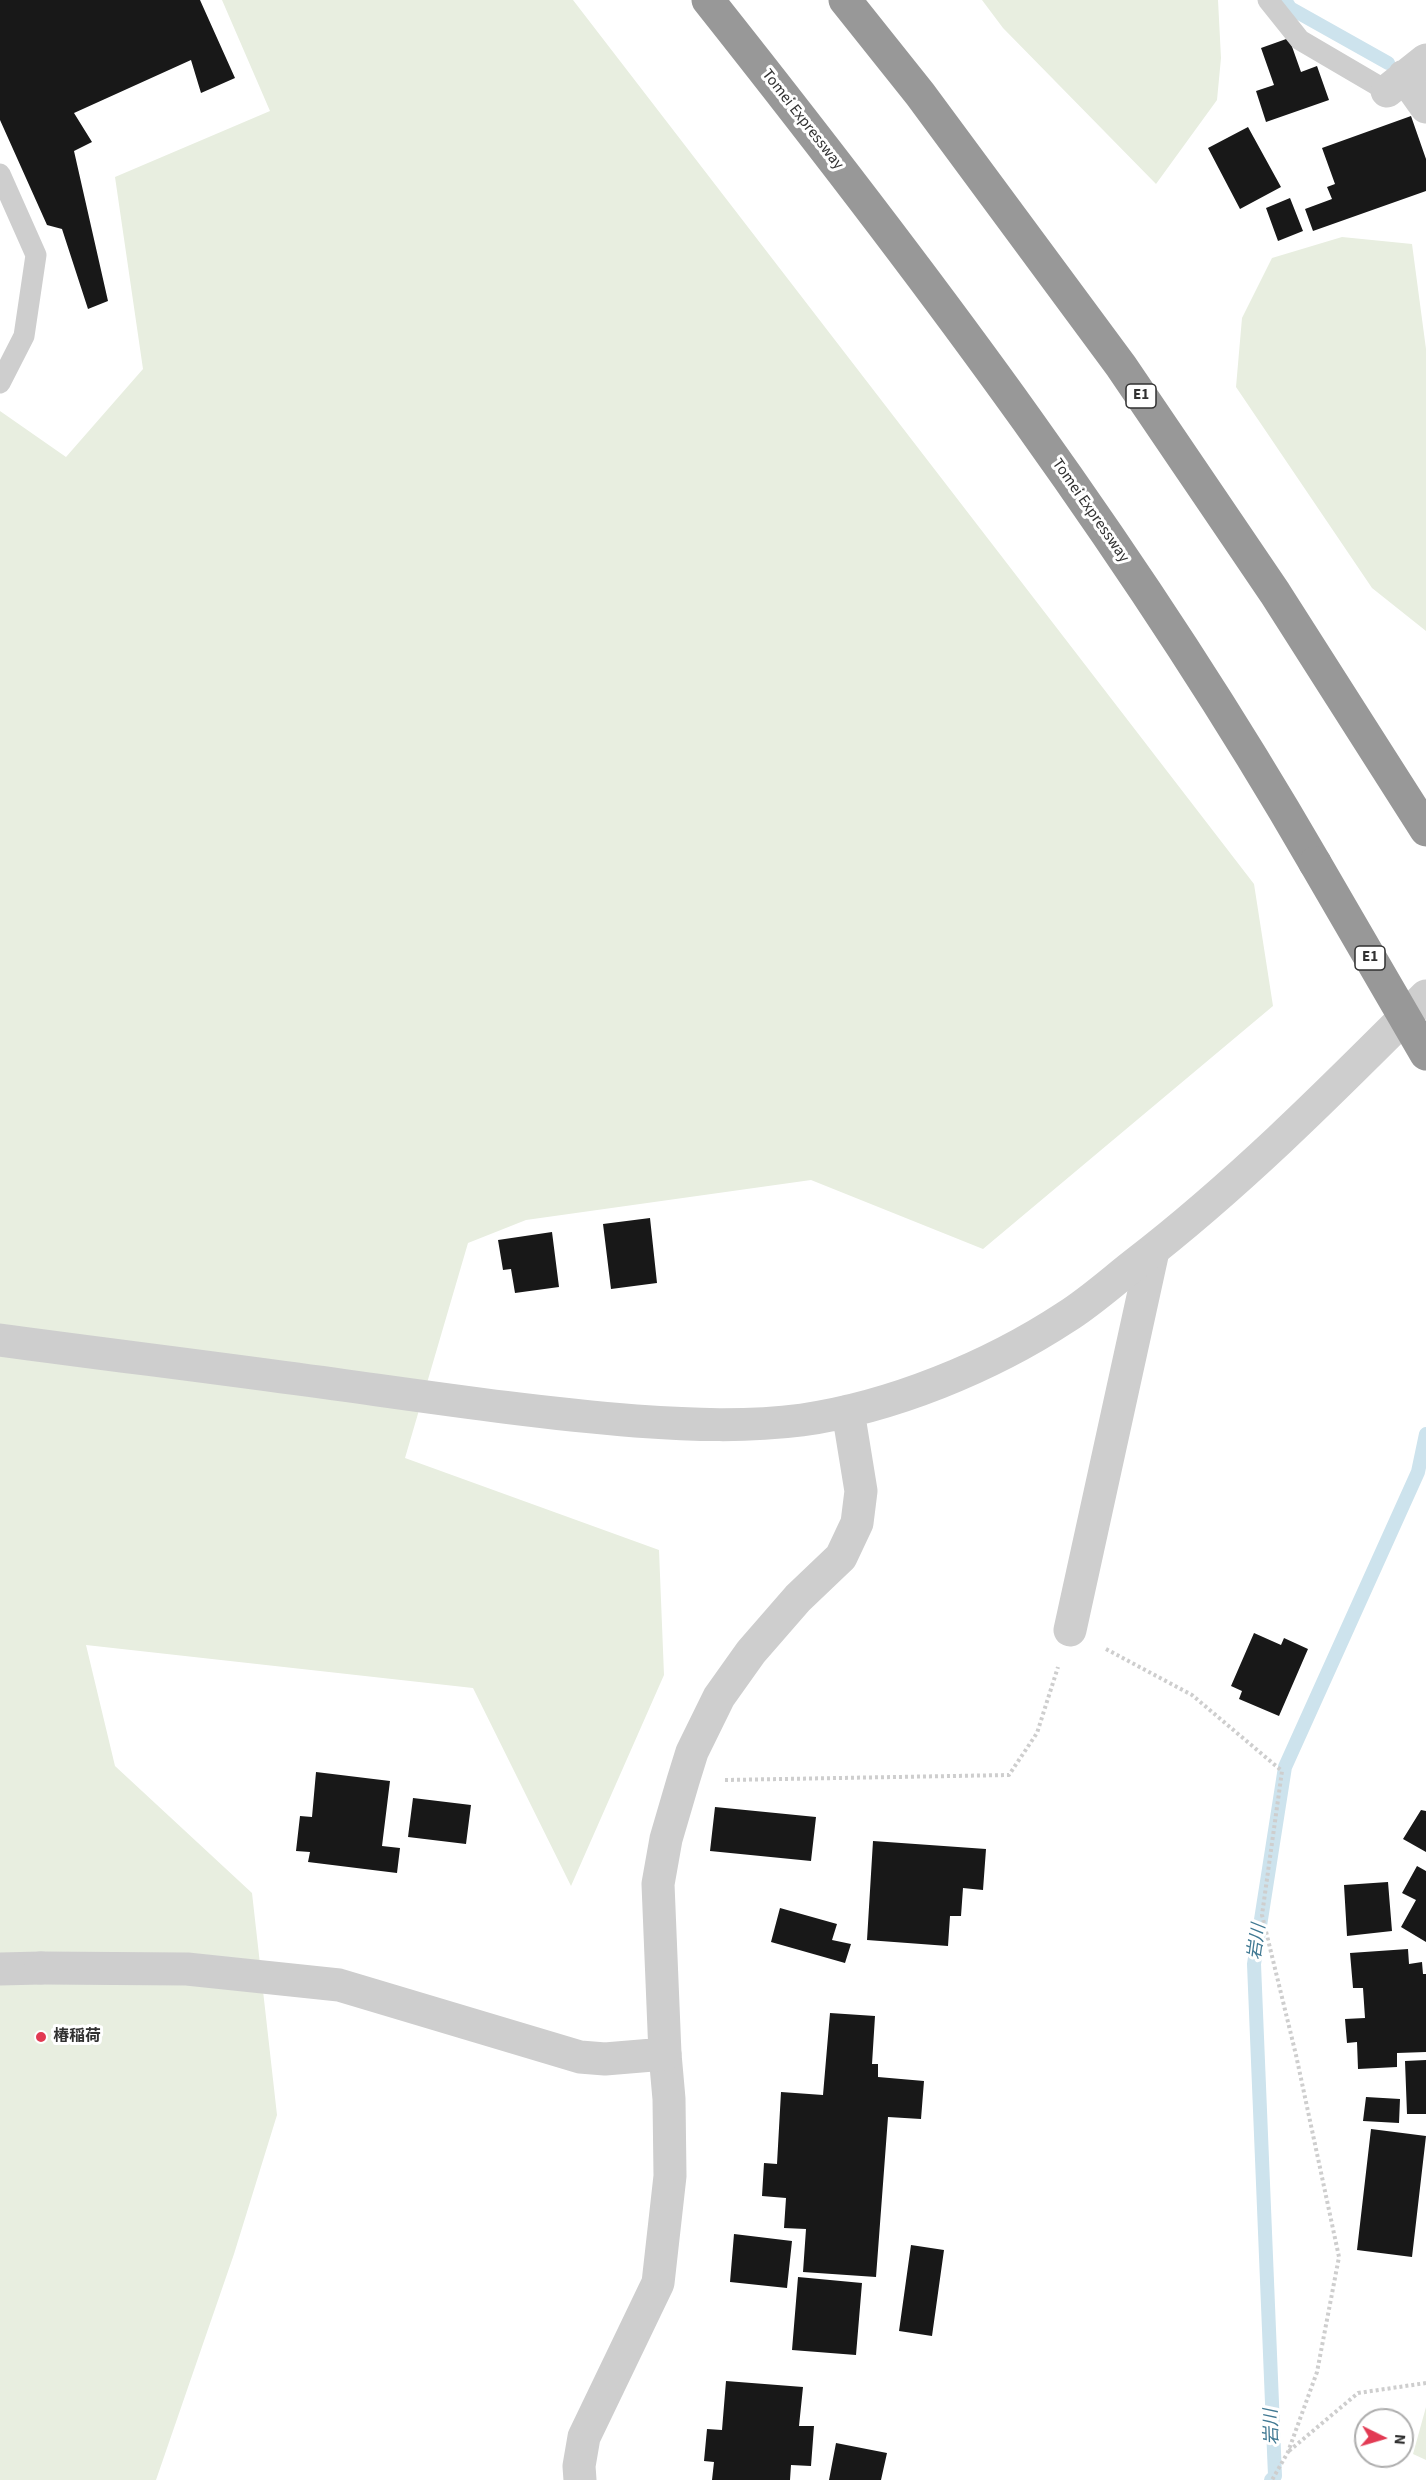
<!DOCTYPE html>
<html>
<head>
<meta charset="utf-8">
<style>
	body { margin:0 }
	#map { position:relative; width:1426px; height:2480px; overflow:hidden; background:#fff; font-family:"Source Sans 3",sans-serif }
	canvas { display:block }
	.north { position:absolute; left:1354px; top:2408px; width:60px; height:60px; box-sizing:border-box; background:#fff; border:2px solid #adadad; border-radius:50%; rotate:95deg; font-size:16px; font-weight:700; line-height:24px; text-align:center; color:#313131 }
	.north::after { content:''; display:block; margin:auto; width:21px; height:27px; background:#e23a53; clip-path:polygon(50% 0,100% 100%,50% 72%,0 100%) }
</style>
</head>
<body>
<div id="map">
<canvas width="1426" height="2480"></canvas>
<div class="north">N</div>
</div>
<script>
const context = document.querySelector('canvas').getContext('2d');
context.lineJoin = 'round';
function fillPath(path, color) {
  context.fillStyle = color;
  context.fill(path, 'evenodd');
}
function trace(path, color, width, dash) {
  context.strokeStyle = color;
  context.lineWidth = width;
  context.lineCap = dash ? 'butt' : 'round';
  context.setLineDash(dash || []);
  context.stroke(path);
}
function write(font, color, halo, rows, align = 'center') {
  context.font = font + ' "Source Sans 3","Noto Sans JP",sans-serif';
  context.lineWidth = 6;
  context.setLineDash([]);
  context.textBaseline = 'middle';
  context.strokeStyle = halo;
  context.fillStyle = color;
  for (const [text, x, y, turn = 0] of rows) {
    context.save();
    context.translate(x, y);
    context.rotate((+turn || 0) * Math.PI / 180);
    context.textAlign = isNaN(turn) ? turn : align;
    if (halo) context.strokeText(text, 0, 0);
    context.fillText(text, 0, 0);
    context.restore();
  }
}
fillPath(new Path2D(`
	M222,0H573L1254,884L1273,1006L983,1249L811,1180L526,1220L468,1243L405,1458L659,1550L664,1675L571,1886L473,1688L86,1645L115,1766L252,1893L277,2115L234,2254L156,2480H0V411L66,457L143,369L115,177L270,111Z
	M982,0H1218L1221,58L1217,100L1156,184L1003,28Z
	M1342,237L1412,244L1426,349V631L1372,588L1236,387L1242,318L1272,258Z
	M1426,2407V2460L1413,2454Z`), '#e8eee0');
trace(new Path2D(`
	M1285,0L1290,8L1388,63
	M1271,2480L1275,2476L1254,1964L1285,1767L1418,1472L1426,1434`), '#cde3ed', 14);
fillPath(new Path2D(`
	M0,0H200L235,78L201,93L191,60L74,113L92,142L74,151L108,301L88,309L62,229L47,225L0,120Z
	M1289,38L1301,72L1317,66L1329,100L1266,122L1256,91L1274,85L1261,48Z
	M1411,116L1426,159V191L1313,231L1305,209L1332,199L1327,187L1335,184L1322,148Z
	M1248,127L1281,187L1240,209L1208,148Z
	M1290,198L1303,231L1278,241L1266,208Z
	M650,1218L657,1283L611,1289L603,1224Z
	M552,1232L559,1287L515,1293L511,1269L503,1270L498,1240Z
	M1254,1633L1281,1645L1284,1638L1308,1649L1279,1716L1239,1699L1242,1691L1231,1686Z
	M316,1772L390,1781L382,1846L400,1848L397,1873L308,1862L310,1852L296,1851L300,1816L312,1817Z
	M413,1798L471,1805L466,1844L408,1837Z
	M715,1807L816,1817L811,1861L710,1851Z
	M1421,1810L1426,1811V1852L1403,1839Z
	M873,1841L986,1849L983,1890L963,1888L961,1916H950L948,1946L867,1940Z
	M1417,1866L1426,1871V1942L1401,1927L1416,1900L1402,1893Z
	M1388,1882L1392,1931L1347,1936L1344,1885Z
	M780,1908L837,1924L832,1940L851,1944L845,1963L771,1942Z
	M1408,1949L1409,1964L1422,1962L1423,1974H1426V2052L1397,2053V2067L1358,2069L1357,2042L1347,2043L1345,2019L1365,2018L1363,1988H1353L1350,1953Z
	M830,2013L875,2016L872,2064H878V2077L924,2081L921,2119L888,2117L876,2277L803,2272L806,2229L784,2228L786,2198L762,2196L764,2163L777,2164L781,2092L823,2095Z
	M1426,2060V2114H1407L1405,2061Z
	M1366,2097L1400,2099L1399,2123L1363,2121Z
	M1371,2129L1426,2136L1412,2257L1357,2250Z
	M734,2234L792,2241L787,2288L730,2282Z
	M911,2245L944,2250L932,2336L899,2331Z
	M798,2277L862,2283L856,2355L792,2350Z
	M726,2381L803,2387L799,2426H814L811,2466L791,2465L790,2480H712L714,2462L704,2461L707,2429L722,2430Z
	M836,2443L887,2453L881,2480H829Z`), '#181818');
trace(new Path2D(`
	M1106,1649L1192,1695L1282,1771L1262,1915L1296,2055L1339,2257L1317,2372L1288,2452L1272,2480
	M725,1780L1009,1775L1037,1733L1058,1667
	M1289,2451L1358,2393L1426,2383`), '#cecece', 4, [3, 3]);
trace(new Path2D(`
	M1268,0L1300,40L1387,91
	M0,174L36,255L24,336L0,383`), '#cecece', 21);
trace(new Path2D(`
	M1404,76L1426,107
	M1387,91L1426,60
	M1070,1630L1153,1251
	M0,1969L41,1968
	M580,2480L579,2466L584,2437L658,2283L670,2176L669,2099L665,2054`), '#cecece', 33);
trace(new Path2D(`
	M0,1340C126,1357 251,1372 377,1390C463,1402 549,1414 636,1421C692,1425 747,1427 802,1420C892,1407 990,1367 1066,1317C1090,1302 1112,1282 1135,1264C1240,1183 1333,1089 1426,996
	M41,1968L187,1969L339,1985L580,2057L605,2059L665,2054L658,1884L666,1839L683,1781L692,1752L719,1697L751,1652L798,1598L841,1557L857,1523L861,1491L848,1411`), '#cecece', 33);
trace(new Path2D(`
	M708,0C926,275 1139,558 1315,863
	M845,0L920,94L1121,366L1275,593L1426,830`), '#989898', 33);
trace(new Path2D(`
	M1315,863L1426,1054`), '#989898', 33);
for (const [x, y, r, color] of [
	[41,2037,6,"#e23a53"]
]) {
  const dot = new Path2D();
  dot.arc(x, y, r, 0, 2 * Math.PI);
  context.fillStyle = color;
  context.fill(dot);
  trace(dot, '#fff', 2);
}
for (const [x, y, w] of [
	[1141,396,30],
	[1370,958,30]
]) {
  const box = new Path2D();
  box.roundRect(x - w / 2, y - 12, w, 24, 4.5);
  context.fillStyle = '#fff';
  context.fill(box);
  trace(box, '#313131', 1.5);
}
write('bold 15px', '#313131', null, [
	["E1",1141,396],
	["E1",1370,958]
]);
write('16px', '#313131', '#fff', [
	["Tomei Expressway",802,120,52],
	["Tomei Expressway",1090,511,55]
]);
write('bold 16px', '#313131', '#fff', [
	["椿稲荷",53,2037]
], 'left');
write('italic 18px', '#407993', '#fff', [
	["岩川",1258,1942,-82],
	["岩川",1273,2427,-92]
]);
</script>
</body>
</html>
